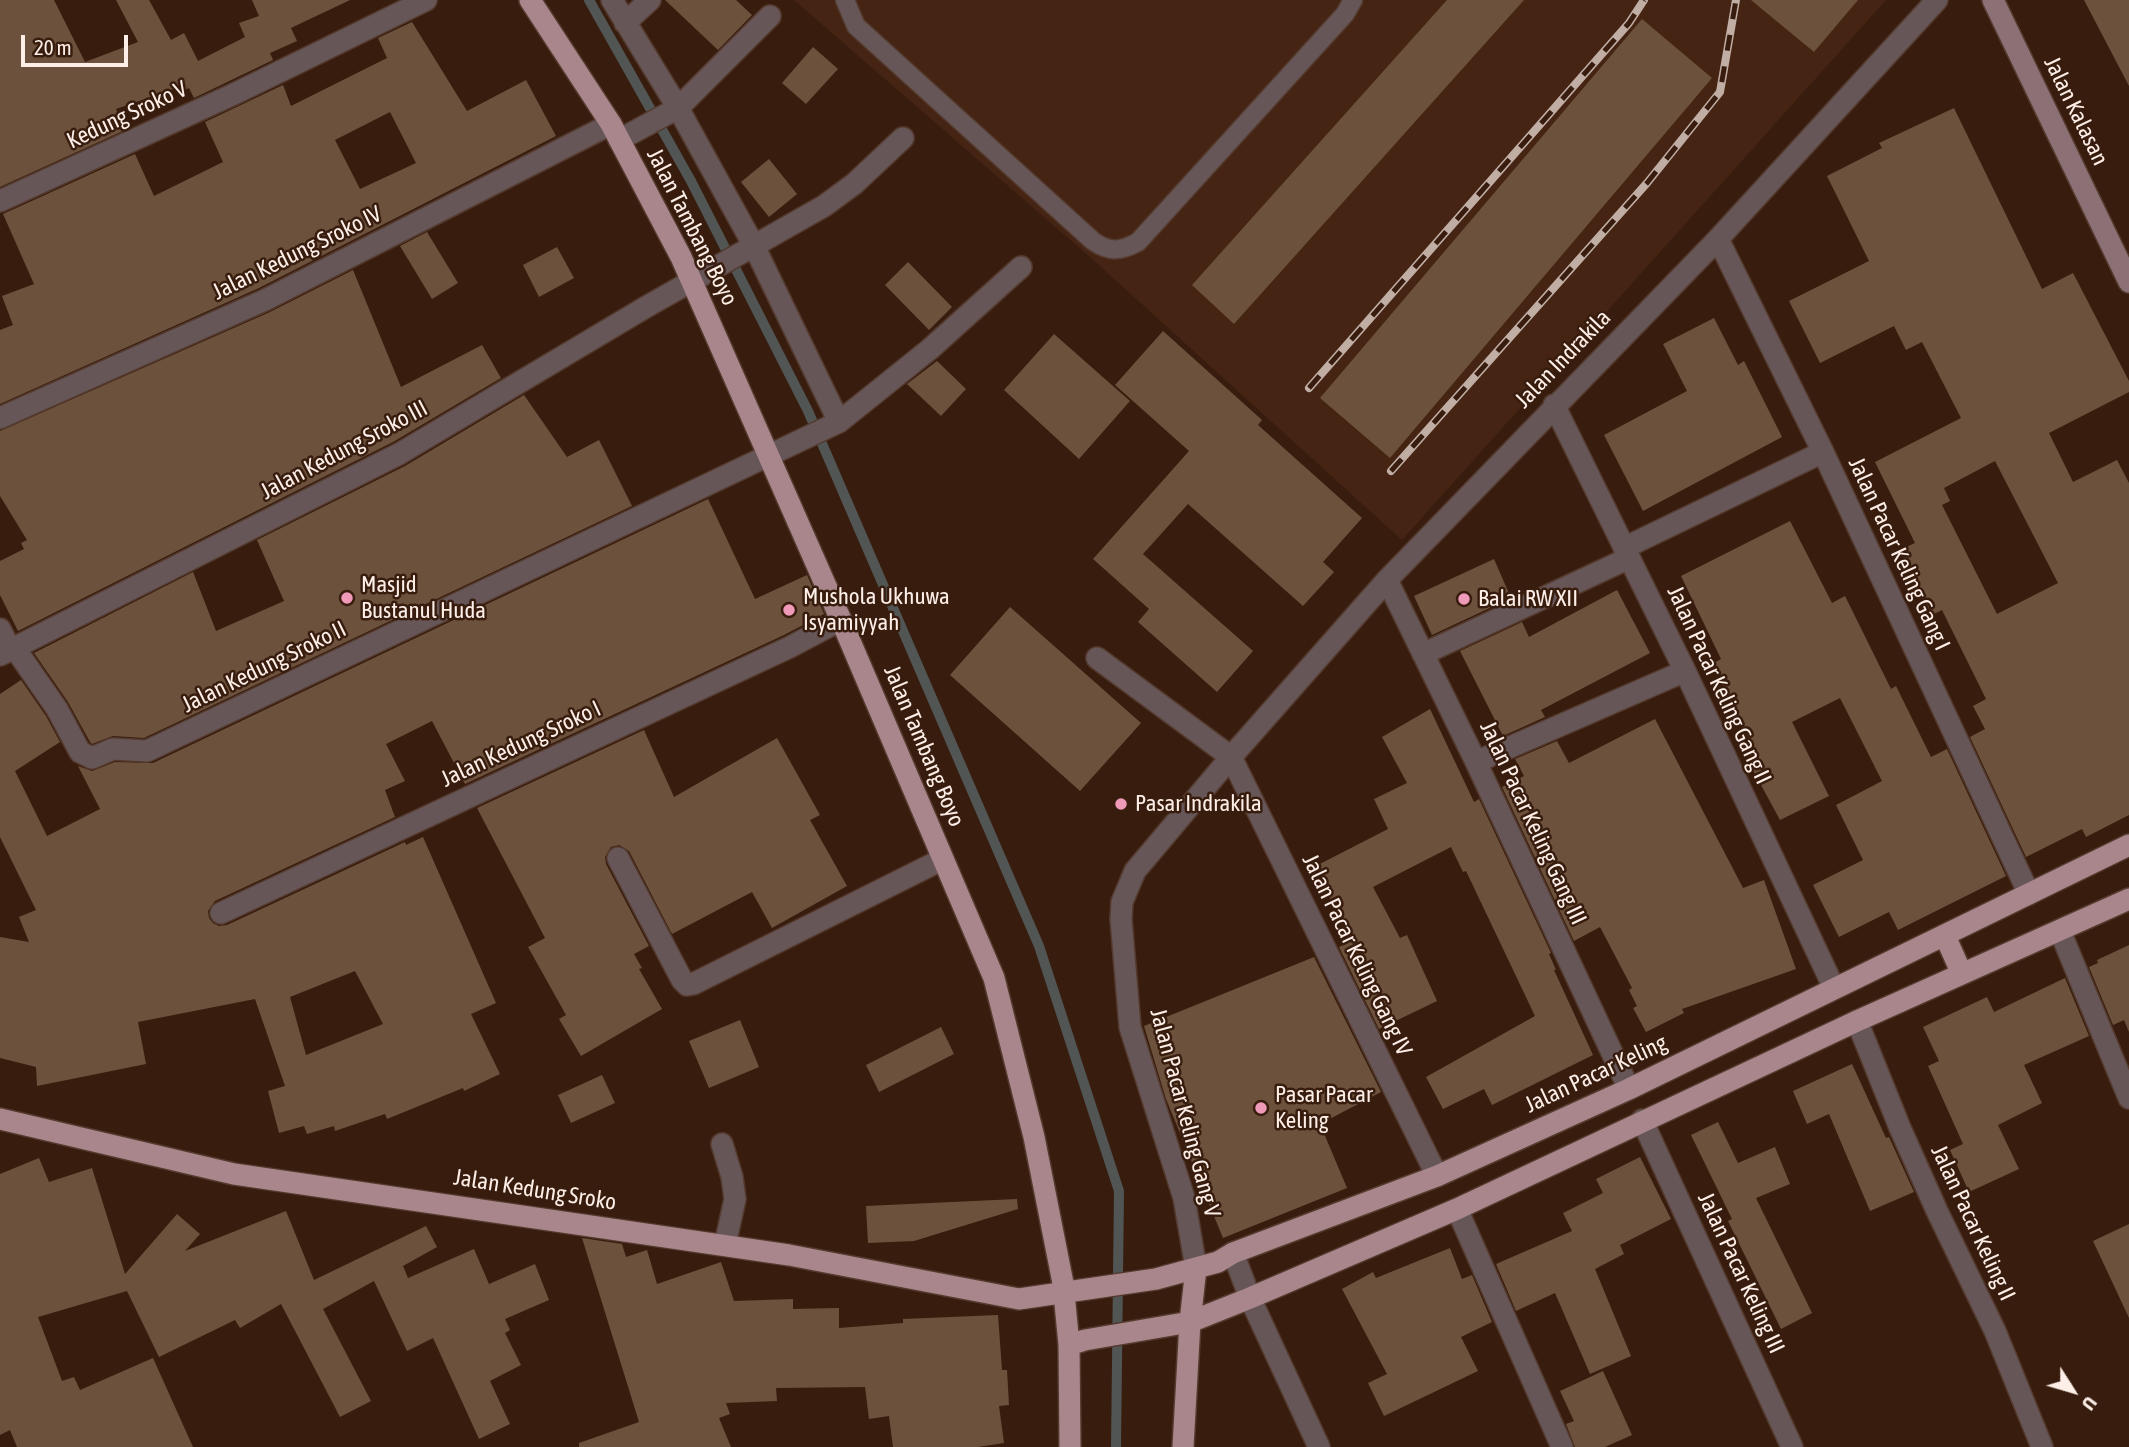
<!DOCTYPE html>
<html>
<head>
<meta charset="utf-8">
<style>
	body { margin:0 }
	#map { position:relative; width:2129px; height:1447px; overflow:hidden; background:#381d0f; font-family:"Asap Condensed",sans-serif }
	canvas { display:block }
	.north { position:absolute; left:2038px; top:1356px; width:70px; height:70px; -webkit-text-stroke:5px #381d0f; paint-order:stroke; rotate:127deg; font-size:19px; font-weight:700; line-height:28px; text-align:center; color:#fdeee7 }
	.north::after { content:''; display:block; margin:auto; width:24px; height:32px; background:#fdeee7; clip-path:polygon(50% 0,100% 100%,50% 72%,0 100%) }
	.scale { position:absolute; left:21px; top:35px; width:107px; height:32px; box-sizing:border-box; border:4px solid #fdeee7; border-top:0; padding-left:9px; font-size:21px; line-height:24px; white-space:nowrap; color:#fdeee7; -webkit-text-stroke:5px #381d0f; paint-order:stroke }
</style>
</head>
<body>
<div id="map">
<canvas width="2129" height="1447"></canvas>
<div class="north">U</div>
<div class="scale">20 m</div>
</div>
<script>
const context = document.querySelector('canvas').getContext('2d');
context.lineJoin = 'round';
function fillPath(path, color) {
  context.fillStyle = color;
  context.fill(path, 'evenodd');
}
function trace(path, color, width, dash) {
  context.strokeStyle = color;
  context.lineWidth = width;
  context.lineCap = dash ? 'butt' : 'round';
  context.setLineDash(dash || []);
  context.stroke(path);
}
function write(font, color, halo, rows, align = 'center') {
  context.font = font + ' "Asap Condensed",sans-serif';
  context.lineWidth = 5;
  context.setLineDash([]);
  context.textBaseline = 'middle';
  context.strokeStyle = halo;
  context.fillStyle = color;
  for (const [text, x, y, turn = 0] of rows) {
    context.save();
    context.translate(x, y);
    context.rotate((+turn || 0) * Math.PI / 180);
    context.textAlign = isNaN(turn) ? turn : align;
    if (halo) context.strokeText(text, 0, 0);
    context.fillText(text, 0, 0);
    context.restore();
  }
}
fillPath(new Path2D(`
	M794,0H1886L1402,540L1091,258Z`), '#452413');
trace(new Path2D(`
	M589,0L691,181L808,411L1039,946L1119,1191L1116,1447`), '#515554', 10);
fillPath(new Path2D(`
	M0,0H54L85,62L138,42L116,0H149L171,40L184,33L198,61L245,37L239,23L259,16L252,0H350L291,28L297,41L270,53L273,60L194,98L189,88L178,93L176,88L116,109L125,130L0,187Z
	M665,0H736L752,15L718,50Z
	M1447,0H1524L1234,324L1192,285Z
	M1751,0H1858L1814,52Z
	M2084,0H2129V86Z
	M1642,19L1712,78L1390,458L1320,398Z
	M412,22L467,111L526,80L556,136L259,288L0,404V330L13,325L2,296L34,284L3,214L135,154L154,196L223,162L205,122L283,85L291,106L387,58L378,38ZM390,112L416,163L360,189L335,140Z
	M813,47L838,69L806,104L782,83Z
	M1954,108L2042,289L2073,273L2129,381V392L2049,433L2073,482L2117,460L2129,483V815L2086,837L2082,829L2026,857L1970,737L1985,729L1973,706L1986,699L1942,610L1932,615L1900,550L1915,543L1875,462L1961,418L1922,342L1906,350L1894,326L1820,363L1789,301L1869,261L1827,176L1882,148L1879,143ZM1995,461L2058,583L1997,614L1942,505L1950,501L1944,488Z
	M769,159L797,194L769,217L741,182Z
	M427,232L458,283L432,299L400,246Z
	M557,247L574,278L539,297L523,265Z
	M908,262L952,307L929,330L885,285Z
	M353,270L401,387L482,345L501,378L393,442L18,631L0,595V561L24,549L21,543L27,540L0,496V431L270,312Z
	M1714,318L1738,365L1744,361L1782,437L1643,511L1604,435L1687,391L1663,344Z
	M1163,331L1262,420L1258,425L1362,518L1323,562L1334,572L1303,606L1188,504L1143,554L1253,651L1217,692L1138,622L1149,609L1093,559L1189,451L1115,385Z
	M1054,334L1130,401L1079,459L1004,390Z
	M937,361L966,389L941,416L907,384Z
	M524,395L567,457L599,440L632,506L144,738L113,736L92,744L90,742L68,702L34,653L193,572L216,631L284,601L257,540L405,466Z
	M708,499L755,599L807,575L824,614L784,635L465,784L432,721L386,744L405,781L385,790L395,817L215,901L208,911L209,918L213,923L219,926L227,925L405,842L406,845L423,837L496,1003L471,1014L500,1074L464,1091L463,1088L387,1119L385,1114L335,1131L334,1126L307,1134L304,1126L279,1133L268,1091L285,1086L255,999L138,1022L146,1064L37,1086L36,1067L0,1058V937L29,942L19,917L36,910L0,837V694L21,680L46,716L60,742L15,771L47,836L100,809L78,766L92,771L115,762L153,763ZM355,971L383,1024L306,1055L290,997Z
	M1790,521L1832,603L1845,596L1891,689L1896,686L1931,757L1947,749L2006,876L1898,930L1889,912L1839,937L1813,885L1863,860L1836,805L1882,781L1840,698L1792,722L1829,796L1780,820L1748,761L1758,756L1712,664L1721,659L1681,576Z
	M1494,559L1511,598L1432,635L1414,596Z
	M1617,590L1650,653L1541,710L1545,717L1503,736L1460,651L1522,622L1529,637Z
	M1010,607L1141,723L1080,791L950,675Z
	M1430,709L1474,802L1479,799L1551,953L1549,954L1556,970H1554L1593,1055L1492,1105L1484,1089L1443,1109L1426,1077L1535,1016L1466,871L1463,872L1451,847L1373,887L1400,938L1407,935L1437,1001L1379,1029L1339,947L1352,941L1314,867L1388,829L1374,799L1407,783L1382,737Z
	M1655,719L1743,888L1764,880L1796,969L1682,1009L1684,1013L1646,1032L1633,1008L1637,1006L1629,990L1632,988L1600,927L1574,941L1502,787L1524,776L1515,759L1557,741L1569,763Z
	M644,730L674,797L777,738L820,815L810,820L847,886L772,928L752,892L672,934L629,851L619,845L611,847L605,857L606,864L649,946L634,954L642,968L639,969L662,1009L581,1056L559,1019L566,1015L528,947L545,938L477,808Z
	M2129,945V1032L2124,1020L2113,1025L2089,967L2098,963L2097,960Z
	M1314,957L1381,1092L1320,1124L1347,1188L1223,1238L1166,1099L1144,1026Z
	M2065,978L2089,1036L2024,1065L2042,1103L1998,1125L2019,1169L1969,1192L1950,1150L1963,1144L1928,1066L1939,1061L1923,1027L1987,997L1994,1012Z
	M740,1020L759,1067L709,1088L689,1041Z
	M941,1027L954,1054L879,1092L866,1065Z
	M1852,1064L1886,1138L1889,1137L1914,1192L1870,1211L1829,1114L1807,1124L1793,1091Z
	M602,1075L615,1103L571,1123L558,1095Z
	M1718,1122L1738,1163L1775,1147L1790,1184L1756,1198L1812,1313L1781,1329L1728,1221L1732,1219L1691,1135Z
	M1640,1157L1671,1219L1620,1245L1624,1254L1595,1269L1631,1356L1590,1374L1555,1293L1516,1311L1496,1264L1572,1231L1563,1213L1603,1193L1596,1179Z
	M39,1158L49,1182L92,1168L125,1274L177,1214L200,1234L185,1251L286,1211L314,1280L426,1226L437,1247L403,1266L408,1278L474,1249L489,1284L535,1264L549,1300L505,1319L510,1330L505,1333L521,1365L490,1381L510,1424L479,1439L433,1338L407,1351L374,1281L323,1309L371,1401L340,1417L281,1304L240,1328L235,1320L159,1357L127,1291L38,1317L62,1381L74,1377L80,1390L153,1358L193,1447H17L10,1430L0,1435V1174Z
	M1017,1199L1018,1209L914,1241L868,1243L866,1206Z
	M2129,1224V1318L2093,1241Z
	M582,1238L622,1244L626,1257L647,1250L657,1284L721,1262L734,1301L793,1299V1309L839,1308V1328L903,1323V1319L998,1315L1002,1370H1007L1009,1405L999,1406L1004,1443L978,1447H893L889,1416L869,1419L865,1387L776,1388L777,1401L726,1403L730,1414L719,1418L731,1447H579V1443L639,1422Z
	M1450,1248L1462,1279L1472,1275L1492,1322L1461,1337L1478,1371L1384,1416L1368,1383L1387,1374L1342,1289L1373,1272L1376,1278Z
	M1603,1371L1632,1435L1605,1447H1575L1566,1424L1574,1421L1560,1391Z`), '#6c523c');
const lane = new Path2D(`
	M845,0L856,26L1093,241C1110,253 1121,251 1138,242L1345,14L1353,0`);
const street = new Path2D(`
	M612,0L678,108L754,246L839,422
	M625,23L650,0
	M619,140L678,108L770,16
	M0,201L234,94L426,0
	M1718,239L1823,452L2029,894
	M1554,405L1685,671L1834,988
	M0,418L265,300L611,124
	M1624,548L1823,452
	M1387,580L1476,762L1629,1089
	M0,629L10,649
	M14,647L57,709L80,752L92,758L113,749L147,751L839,422L930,349L1021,267
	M1423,654L1629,558
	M0,655L399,454L646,307L824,206L854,184L903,138
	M1097,658L1231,757L1437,1176
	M1476,762L1685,671
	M618,858L682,980L687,985L693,984L943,859
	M221,913L790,647L841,620
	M2060,931L2129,1098
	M1857,1021L1900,1128L1937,1211L1995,1331L2042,1447
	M1642,1120L1792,1447
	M722,1144L732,1177L735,1199L725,1245
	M1457,1209L1562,1447
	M1233,1253L1250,1298L1319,1447
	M1196,1268L1184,1198L1130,1027L1121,919L1122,902L1135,871L1231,757L1387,580L1718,239L1937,0`);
const secondary = new Path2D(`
	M1993,0L2129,282`);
const primary = new Path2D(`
	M530,0L611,124L681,257L841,620L994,978L1034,1137L1063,1283L1069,1345L1070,1447
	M1945,936L1962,974
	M0,1119L234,1174L789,1255L1019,1299L1156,1279L1218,1262L1233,1253L1437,1176L1629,1089L2129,845
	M1069,1345L1085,1340L1190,1322L1250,1298L1457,1209L1857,1021L2129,899
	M1183,1447L1190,1322L1196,1268`);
trace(lane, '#543a2d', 21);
trace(street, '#543a2d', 24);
trace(secondary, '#543a2d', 24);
trace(primary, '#543a2d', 24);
trace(lane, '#665658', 18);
trace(street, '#665658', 21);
trace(secondary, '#8b7175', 21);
trace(primary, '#a8868b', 21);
const rail = new Path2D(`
	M1309,388L1629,23L1644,0
	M1391,471L1647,183L1720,92L1736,0`);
trace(rail, '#c0ada4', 8);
trace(rail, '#381d0f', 5, [16]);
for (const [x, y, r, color] of [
	[347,598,7,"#ef9ab8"],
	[1464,599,7,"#ef9ab8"],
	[789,610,7,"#ef9ab8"],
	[1121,804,7,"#ef9ab8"],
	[1261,1108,7,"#ef9ab8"]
]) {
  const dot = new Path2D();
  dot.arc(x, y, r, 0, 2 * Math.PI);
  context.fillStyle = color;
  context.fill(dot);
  trace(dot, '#381d0f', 2.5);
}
write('23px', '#fdeee7', '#381d0f', [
	["Jalan Kalasan",2076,111,64],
	["Kedung Sroko V",127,115,-25],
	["Jalan Tambang Boyo",692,227,63],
	["Jalan Kedung Sroko IV",297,253,-26],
	["Jalan Indrakila",1563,359,-46],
	["Jalan Kedung Sroko III",344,450,-28],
	["Jalan Pacar Keling Gang I",1899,554,65],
	["Jalan Kedung Sroko II",264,667,-26],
	["Jalan Pacar Keling Gang II",1719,685,65],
	["Jalan Kedung Sroko I",521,744,-25],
	["Jalan Tambang Boyo",924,746,67],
	["Jalan Pacar Keling Gang III",1533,823,65],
	["Jalan Pacar Keling Gang IV",1357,955,64],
	["Jalan Pacar Keling",1596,1074,-25],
	["Jalan Pacar Keling Gang V",1185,1113,75],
	["Jalan Kedung Sroko",535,1190,9],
	["Jalan Pacar Keling II",1973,1223,65],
	["Jalan Pacar Keling III",1741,1273,65]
]);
write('23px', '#fdeee7', '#381d0f', [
	["Masjid",361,585],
	["Bustanul Huda",361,611],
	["Mushola Ukhuwa",803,597],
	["Isyamiyyah",803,623],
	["Balai RW XII",1478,599],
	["Pasar Indrakila",1135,804],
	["Pasar Pacar",1275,1095],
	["Keling",1275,1121]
], 'left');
</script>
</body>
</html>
